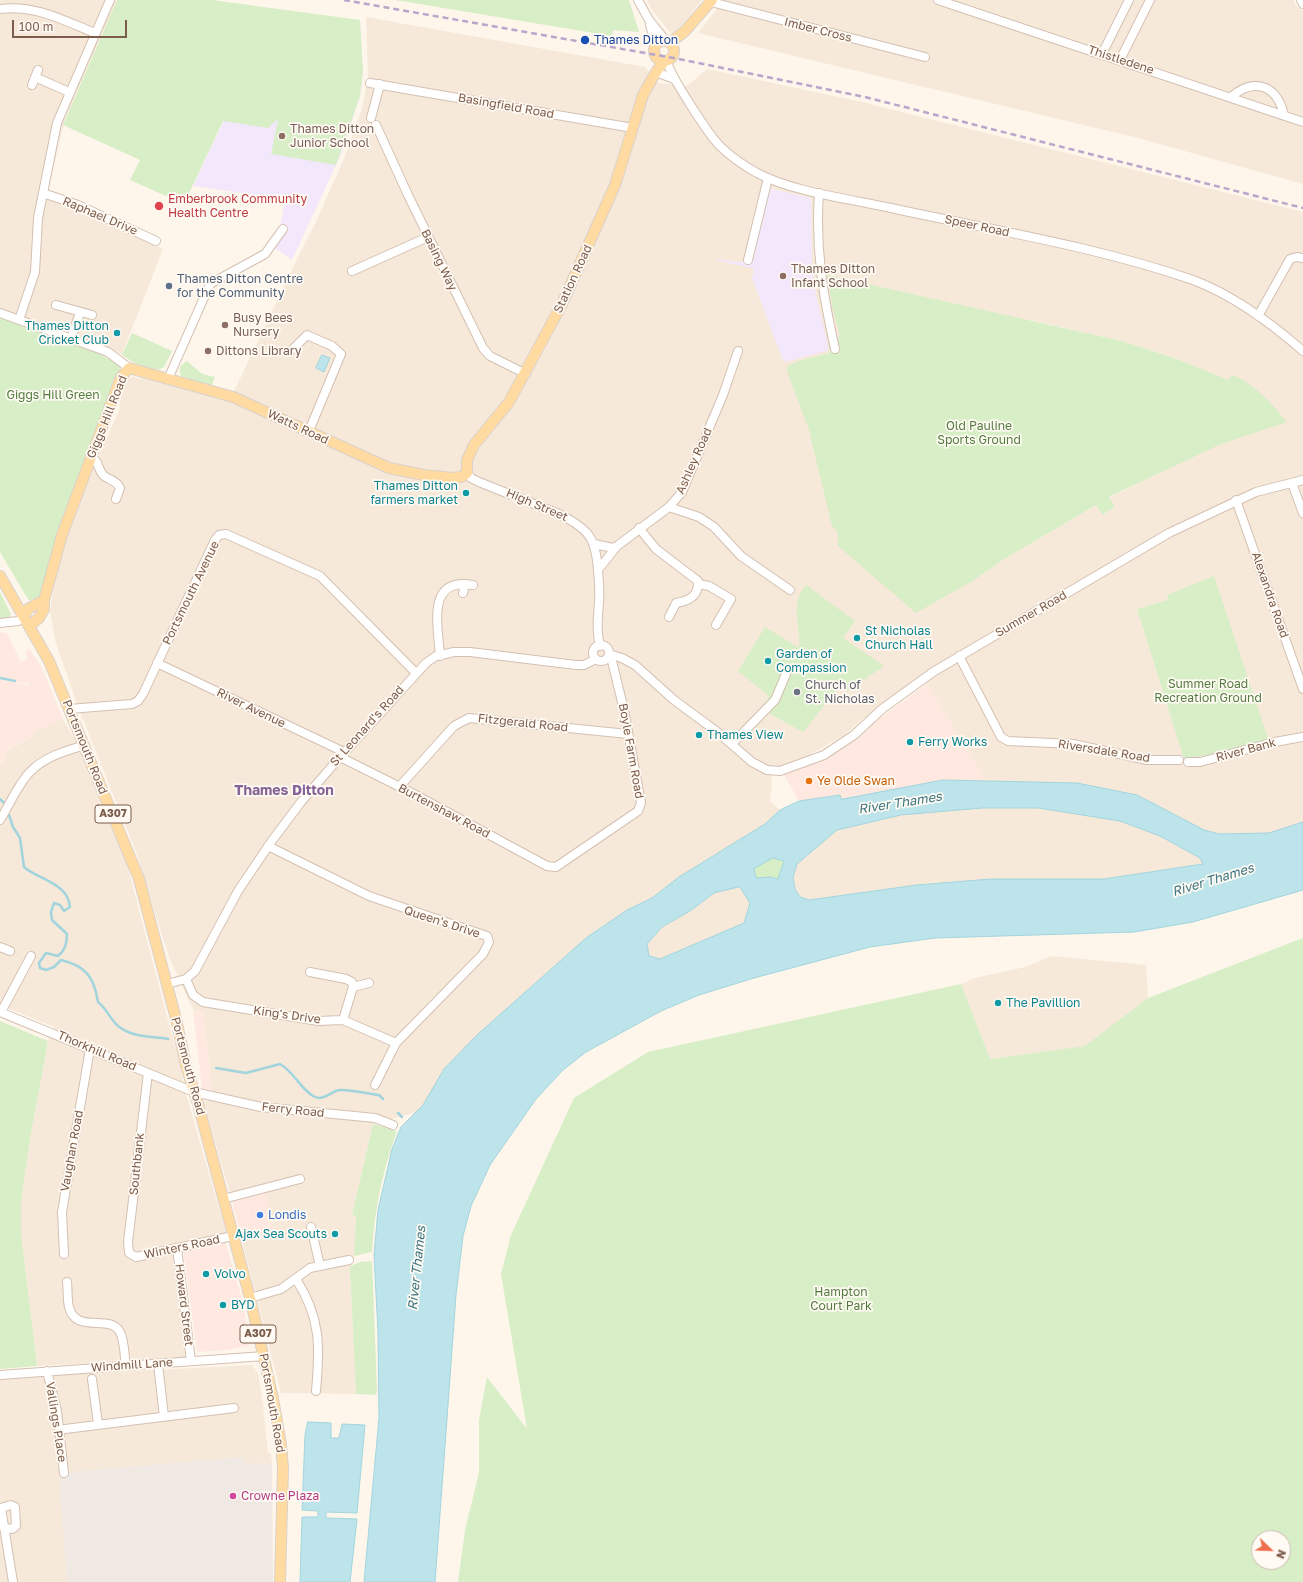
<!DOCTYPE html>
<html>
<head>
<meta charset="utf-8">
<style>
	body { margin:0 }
	#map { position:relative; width:1303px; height:1582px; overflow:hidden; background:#fef6eb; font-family:"Golos Text",sans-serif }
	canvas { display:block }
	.north { position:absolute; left:1251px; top:1530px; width:40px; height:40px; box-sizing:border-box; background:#fffaf3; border:1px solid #cbbbb0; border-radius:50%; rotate:113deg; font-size:11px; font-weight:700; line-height:16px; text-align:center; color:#7c5c4b }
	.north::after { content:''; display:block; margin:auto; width:14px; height:18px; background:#ee6d4a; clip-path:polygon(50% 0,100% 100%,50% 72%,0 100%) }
	.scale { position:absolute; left:12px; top:20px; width:115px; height:18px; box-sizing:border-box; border:2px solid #7c5c4b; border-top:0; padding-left:5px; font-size:12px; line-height:14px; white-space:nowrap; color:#7c5c4b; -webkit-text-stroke:3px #fffaf3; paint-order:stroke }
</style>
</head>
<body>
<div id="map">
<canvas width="1303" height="1582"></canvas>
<div class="north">N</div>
<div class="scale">100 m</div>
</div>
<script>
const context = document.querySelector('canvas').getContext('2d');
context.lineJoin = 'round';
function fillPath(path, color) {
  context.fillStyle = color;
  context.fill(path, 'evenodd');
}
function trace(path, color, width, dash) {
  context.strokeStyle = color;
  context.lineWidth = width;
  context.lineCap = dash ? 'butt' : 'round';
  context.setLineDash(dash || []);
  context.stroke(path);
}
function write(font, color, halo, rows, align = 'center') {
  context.font = font + ' "Golos Text",sans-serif';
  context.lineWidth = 3.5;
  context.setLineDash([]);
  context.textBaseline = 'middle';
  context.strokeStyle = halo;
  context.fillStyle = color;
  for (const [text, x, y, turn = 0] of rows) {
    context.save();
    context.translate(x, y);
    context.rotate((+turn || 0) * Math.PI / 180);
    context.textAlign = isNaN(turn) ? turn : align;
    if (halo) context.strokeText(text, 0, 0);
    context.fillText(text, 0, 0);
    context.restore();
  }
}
fillPath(new Path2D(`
	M0,0H117L65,119L48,190V199L69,205L163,249L122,354L56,328L0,309Z
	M647,0H702L673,36L652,10Z
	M724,0H1294V3L1303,11V184L1138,138L698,33Z
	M366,17L645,67L658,83L687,86L707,69L862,102L1303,212V822L1269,833L1219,834L1204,831L1137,795L1077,783L987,782L921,675L870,713L843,736L807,756L780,768L771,778L772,782L770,801L780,810L765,824L652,898L627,910L586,938L535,983L417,1112L373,1124L352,1215L356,1216L354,1256L350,1268L356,1394L281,1393L241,1237L274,1229L265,1194L232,1200L203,1101L211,1100L212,1090L203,1012L193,1010L169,957L135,849L78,707L55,640L50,611L58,560L90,474L119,411L122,387L126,379L133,377L151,380L229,402L296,261L315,224L346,154L362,109L368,77ZM1030,320L1122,341L1177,359L1211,376L1202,452L1109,498L1115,506L1103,515L1096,505L1001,561L974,580L801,360L830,353ZM1167,594L1268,739L1209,755L1184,759L1137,609L1169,600Z
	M63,719L82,753L124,853L178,1058L186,1094L226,1233L172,1245L187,1358L37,1366L21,1233V1202L30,1139L48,1041L54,1027L0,1005V764H2L9,749L35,736L33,732Z
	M983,808H1038L1120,821L1159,836L1200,858L1203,864L1104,879H991L917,885L809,900L800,897L795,889L793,877L797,864L837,830L901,815Z
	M740,887L750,903L745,923L660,959L649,956L647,944L662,927L690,911L714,893Z
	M1051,956L1146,965L1148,998L1086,1046L990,1059L961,984L975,978L1025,967Z
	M252,1365L258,1373L263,1405L268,1453H271L272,1463L245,1464L244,1457L60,1473L67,1582H0V1378Z`), '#f6e9d9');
fillPath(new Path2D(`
	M0,632L7,633L21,662L28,658L25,652L30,650L42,668L63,719L33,732L35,736L9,748L2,764L0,763V679L29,686L28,682L24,684L0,678Z
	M927,684L987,782L943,780L841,799L840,795L799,801L783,773L827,757Z
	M193,1010L203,1012L212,1090L202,1089Z
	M265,1193L274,1229L241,1237L232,1200Z
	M225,1241L244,1306L249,1346L227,1350L197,1352L183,1250Z`), '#fee8df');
fillPath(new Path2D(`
	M244,1457L245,1464L272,1463L273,1582H67L59,1473Z`), '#f0e9e3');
fillPath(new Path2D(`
	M276,10L360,20L363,72L360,96L342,152L292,260L268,243L281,223L285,199L193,186Z
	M768,188L811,198L812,267L816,295L829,350L786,362L782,358L752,278L754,271L752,268L715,260V259L749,263Z`), '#f3e7fb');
fillPath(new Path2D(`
	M117,0H212L360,20L363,72L360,96L336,165L271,154L278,119L268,128L223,121L184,204L130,180L140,160L63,125Z
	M395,0H629L639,32L613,30L612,36Z
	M827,275L1122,341L1177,359L1228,380L1233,375C1257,386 1270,402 1287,422L1221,444L1109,497L1115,506L1103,515L1096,505L1001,561L974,580L916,613L837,545C839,536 840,532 832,526L809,430L787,371L788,366L801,360L830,353L828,342L840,336L833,310Z
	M0,318L100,354L119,365L120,368L60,526L41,595L32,600H29L26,596L0,552Z
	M132,333L172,351L164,367C151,375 133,362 122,355Z
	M187,361L202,374L215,377L211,387L181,376C178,368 180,365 187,361Z
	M1214,576L1268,739L1209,755L1184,759L1137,609L1168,600L1167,595Z
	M806,585L855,621L843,638L884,666L847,691L840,686L803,732L761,709L769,696L738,671L765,627L799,648C802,624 788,608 806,585Z
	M0,592L11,614L10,617L0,619Z
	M773,857L784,861L778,879L770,877L756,878L754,869Z
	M1303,938V1582H458L465,1530L479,1473V1420L487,1377L527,1429L501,1274L511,1235L574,1098L648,1052L961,984L990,1059L1085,1046L1148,998ZM1259,1538H1283V1562H1259Z
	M0,1021L48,1041L30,1139L21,1202V1233L37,1366L0,1369Z
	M373,1124L397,1131C383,1169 374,1211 372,1252L354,1256L356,1216L352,1215Z
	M372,1261L377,1390L376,1395L356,1394L350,1268V1266L360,1262Z`), '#d7eec7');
const water = new Path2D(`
	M322,355L330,358L324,372L316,368Z
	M943,780L1077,783L1137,795L1204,830L1219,834L1269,833L1303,822V890L1193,922L1134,932L935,938L870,947L754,978L699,995L661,1011L586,1052L563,1070L536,1099L490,1165L471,1206L463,1236L456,1295L435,1582H364L379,1418L378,1332L374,1255L378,1210L392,1149L401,1127L423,1105L444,1069L477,1035L586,938L627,910L652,898L679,877L765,824L780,810L799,801L840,795L841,799ZM983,808H1038L1120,821L1160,836L1200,858L1203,864L1104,879H991L917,885L809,900L800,897L795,889L793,877L797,864L837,830L901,815ZM773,858L784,861L778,879L770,877L756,878L754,869ZM740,887L750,903L744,923L660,959L649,956L647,944L662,927L690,911L714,893Z
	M308,1422L331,1423V1438H339L342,1424L365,1425L357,1513L326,1512V1518L357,1519L350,1582H300L302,1517H318V1511L302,1510L305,1435Z`);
fillPath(water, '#bde4ea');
trace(water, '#a2d4dd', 1);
trace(new Path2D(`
	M0,678L15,681
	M0,799L4,803
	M9,815L13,827L20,838L24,867C39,880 68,883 70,907L64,911L60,905L54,903L51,912L52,920L67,934C67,942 65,951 58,956L46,953L39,963L40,968L46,970L54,967L61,960C86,966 94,977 98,1002C107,1009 110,1019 118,1026C133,1038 150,1036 168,1039
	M216,1068L246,1073L280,1064C295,1073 299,1087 313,1096C323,1102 330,1092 339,1090C349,1089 368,1094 379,1095L383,1099
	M398,1113L402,1117`), '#a2d4dd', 2.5);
const minor = new Path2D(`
	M638,0L649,20L666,41
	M938,0L1303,122
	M1301,0L1303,4
	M711,2L925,57
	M0,9C34,4 65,21 95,33
	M650,25L656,45
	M1102,54L1129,0
	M1120,60L1150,0
	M667,61C669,74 710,137 721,147C732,158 743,165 757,173C793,192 850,199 891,208C991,230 1095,246 1193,280C1233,295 1271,323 1303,351
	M656,72L674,79
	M35,77L69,92
	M370,83L633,128
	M32,85L38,70
	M1231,97C1254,77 1277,85 1284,115
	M371,118L380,84
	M376,125L408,195L483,348L490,356L526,374
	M43,193L78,205L156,241
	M819,193C815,248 823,295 835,349
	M748,260L768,178
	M352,271L428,237
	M56,305L92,315
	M0,313L108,352L129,368
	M1258,316L1290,259L1297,257L1303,258
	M19,320L35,272L38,218L57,123L110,0
	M71,338L80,313
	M293,349L307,335L332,346L341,354L309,431
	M168,379L210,284L265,254L283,229
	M91,458L96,461C99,466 99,471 104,476C110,480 117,481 120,488L116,499
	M467,473L471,478L479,482L559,514C589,529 596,538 598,571C599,582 600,592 599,602C598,618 596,630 600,646
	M1292,483L1303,513
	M1236,500L1303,689
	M669,507L699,517L714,527L741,556L790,590
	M639,528L656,549L698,581C699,596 689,601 676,603L669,617
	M594,544L613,548L617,546
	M598,570L617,546L669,507L682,492L723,395L738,351
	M698,584L709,586L731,599L716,625
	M463,593L465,584
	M0,623L18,621L24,617
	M593 653a8 8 0 1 1 16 0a8 8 0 1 1-16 0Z
	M609,654L622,658L635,665L674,700L716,731L752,762L767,770L780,771L824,755L854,735L882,709L933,672L1169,533L1256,492L1303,480
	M440,656C438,625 426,577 473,585
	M959,656L1001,737L1008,741L1073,744L1147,760H1179
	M157,663L344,752
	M69,709L132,704L138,701L143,694L215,540L219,535L226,534L320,576L415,672
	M732,744L775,700L786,674
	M340,757L412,793L547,866L556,867L638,811L641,803L624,710L612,661L608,657
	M1188,762H1200L1275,742L1303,737
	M399,787L454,726L469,718L628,734
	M0,820C9,806 18,784 30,772C44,757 65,751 85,745
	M268,846L369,896L487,936L489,942L483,954L396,1043L375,1085
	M0,947L10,951
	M310,972L346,979L352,982L353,987L343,1020
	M186,979L193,995L203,1002L318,1021L343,1020L396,1043
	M167,984L186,979L195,971L238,891L271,842L301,802L334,764L426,663L436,656L454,652H470L576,665H584L596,659
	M353,987L369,983
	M0,1012L194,1092L261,1107L375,1118L393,1125
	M1,1012L31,956
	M148,1073L128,1242L129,1253L136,1257L233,1236
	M223,1199L300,1179
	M311,1227L320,1266
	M177,1248L191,1361
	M64,1254L62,1212L90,1049
	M296,1279C321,1318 320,1346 316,1391
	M67,1282C68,1290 67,1299 69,1307C76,1335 110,1313 120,1332C125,1342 124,1355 126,1366
	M250,1298L281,1289L310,1268L349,1260
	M158,1364L164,1417
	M47,1371L57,1411L64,1473
	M0,1375L264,1356
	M92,1379L98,1424
	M65,1429L234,1408
	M4,1528L12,1529L16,1526L15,1507L11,1505L1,1508L13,1582`);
const major = new Path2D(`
	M654 51a10 10 0 1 1 20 0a10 10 0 1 1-20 0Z
	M670,43L685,31L712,0
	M0,576L49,661L139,879L176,1019L186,1066L198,1104L250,1298L273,1398L281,1445L283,1468L280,1582
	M24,617L28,609L44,600
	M29,626L39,618L44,609V600L62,535L121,377L129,368L233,397L389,468L424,475L453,478L461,477L467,473V460L474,445L509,402L562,304L615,185L643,95L656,72L664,62`);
trace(minor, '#d4c0b2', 10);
trace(major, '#dad1cd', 12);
trace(minor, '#fff', 8);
trace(major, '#ffdba1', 10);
trace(new Path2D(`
	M344,0L679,59L865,97L1303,208`), '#baa6cb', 2.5, [6, 4]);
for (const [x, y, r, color] of [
	[585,40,5,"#1a4fb4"],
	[282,136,4,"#8d6e63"],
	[159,206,5,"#e0444e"],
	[783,276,4,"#8d6e63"],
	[169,286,4,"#5c6f8a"],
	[225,325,4,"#8d6e63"],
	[117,333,4,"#0f9aa8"],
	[208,351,4,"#8d6e63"],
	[466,493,4,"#0f9aa8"],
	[857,638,4,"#0f9aa8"],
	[768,661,4,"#0f9aa8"],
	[797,692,4,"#6b7280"],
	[699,735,4,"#0f9aa8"],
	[910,742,4,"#0f9aa8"],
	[809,781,4,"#e8710a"],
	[998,1003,4,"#0f9aa8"],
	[260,1215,4,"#3f7fe0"],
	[335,1234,4,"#0f9aa8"],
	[206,1274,4,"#0f9aa8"],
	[223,1305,4,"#0f9aa8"],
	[233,1496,4,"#d1479c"]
]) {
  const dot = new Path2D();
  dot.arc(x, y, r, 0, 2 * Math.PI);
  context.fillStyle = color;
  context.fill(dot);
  trace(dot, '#fffaf3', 1.5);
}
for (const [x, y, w] of [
	[113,814,36],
	[258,1334,36]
]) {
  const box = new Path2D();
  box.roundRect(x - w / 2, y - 9, w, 18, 3);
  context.fillStyle = '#fffaf3';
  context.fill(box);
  trace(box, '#7c5c4b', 1);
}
write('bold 11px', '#7c5c4b', null, [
	["A307",113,814],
	["A307",258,1334]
]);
write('12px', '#7c5c4b', '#fffaf3', [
	["Imber Cross",818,30,14],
	["Thistledene",1121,60,18],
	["Basingfield Road",506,106,10],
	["Raphael Drive",100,216,23],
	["Speer Road",977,226,12],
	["Basing Way",439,260,64],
	["Station Road",573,279,-65],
	["Giggs Hill Road",107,417,-68],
	["Watts Road",298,427,25],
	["Ashley Road",694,461,-66],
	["High Street",537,505,23],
	["Portsmouth Avenue",191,593,-64],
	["Alexandra Road",1270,595,71],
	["Summer Road",1031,614,-30],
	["River Avenue",251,708,26],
	["Fitzgerald Road",523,723,6],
	["St Leonard's Road",367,726,-48],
	["Portsmouth Road",85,747,68],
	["River Bank",1246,750,-15],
	["Boyle Farm Road",631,751,80],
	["Riversdale Road",1104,751,9],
	["Burtenshaw Road",444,811,28],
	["Queen's Drive",442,922,18],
	["King's Drive",287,1015,8],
	["Thorkhill Road",97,1051,23],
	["Portsmouth Road",188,1066,75],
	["Ferry Road",293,1110,6],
	["Vaughan Road",72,1151,-80],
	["Southbank",137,1164,-84],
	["Winters Road",182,1247,-12],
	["Howard Street",184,1305,83],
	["Windmill Lane",132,1365,-4],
	["Portsmouth Road",272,1403,80],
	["Vallings Place",56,1422,81]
]);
write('12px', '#164399', '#fffaf3', [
	["Thames Ditton",594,40]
], 'left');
write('12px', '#785e54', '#fffaf3', [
	["Thames Ditton",290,129],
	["Junior School",290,143],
	["Thames Ditton",791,269],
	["Infant School",791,283],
	["Busy Bees",233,318],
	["Nursery",233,332],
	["Dittons Library",216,351]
], 'left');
write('12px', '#be3a42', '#fffaf3', [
	["Emberbrook Community",168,199],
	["Health Centre",168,213]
], 'left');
write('12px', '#4e5e75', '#fffaf3', [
	["Thames Ditton Centre",177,279],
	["for the Community",177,293]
], 'left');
write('12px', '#0d838f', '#fffaf3', [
	["Thames Ditton",109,326,"right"],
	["Cricket Club",109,340,"right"],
	["Thames Ditton",458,486,"right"],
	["farmers market",458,500,"right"],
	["St Nicholas",865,631],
	["Church Hall",865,645],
	["Garden of",776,654],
	["Compassion",776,668],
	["Thames View",707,735],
	["Ferry Works",918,742],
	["The Pavillion",1006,1003],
	["Ajax Sea Scouts",327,1234,"right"],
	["Volvo",214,1274],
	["BYD",231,1305]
], 'left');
write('12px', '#527c3f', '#fffaf3', [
	["Giggs Hill Green",53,395],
	["Old Pauline",979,426],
	["Sports Ground",979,440],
	["Summer Road",1208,684],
	["Recreation Ground",1208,698],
	["Hampton",841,1292],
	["Court Park",841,1306]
]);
write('12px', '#5b616d', '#fffaf3', [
	["Church of",805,685],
	["St. Nicholas",805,699]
], 'left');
write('12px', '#c56008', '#fffaf3', [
	["Ye Olde Swan",817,781]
], 'left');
write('12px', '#366cbe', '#fffaf3', [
	["Londis",268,1215]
], 'left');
write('12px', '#b23c85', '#fffaf3', [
	["Crowne Plaza",241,1496]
], 'left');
write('italic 13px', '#3c7682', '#fffaf3', [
	["River Thames",900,803,-9],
	["River Thames",1213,880,-17],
	["River Thames",417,1268,-84]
]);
write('bold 14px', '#866497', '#fffaf3', [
	["Thames Ditton",284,791]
]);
</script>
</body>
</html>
